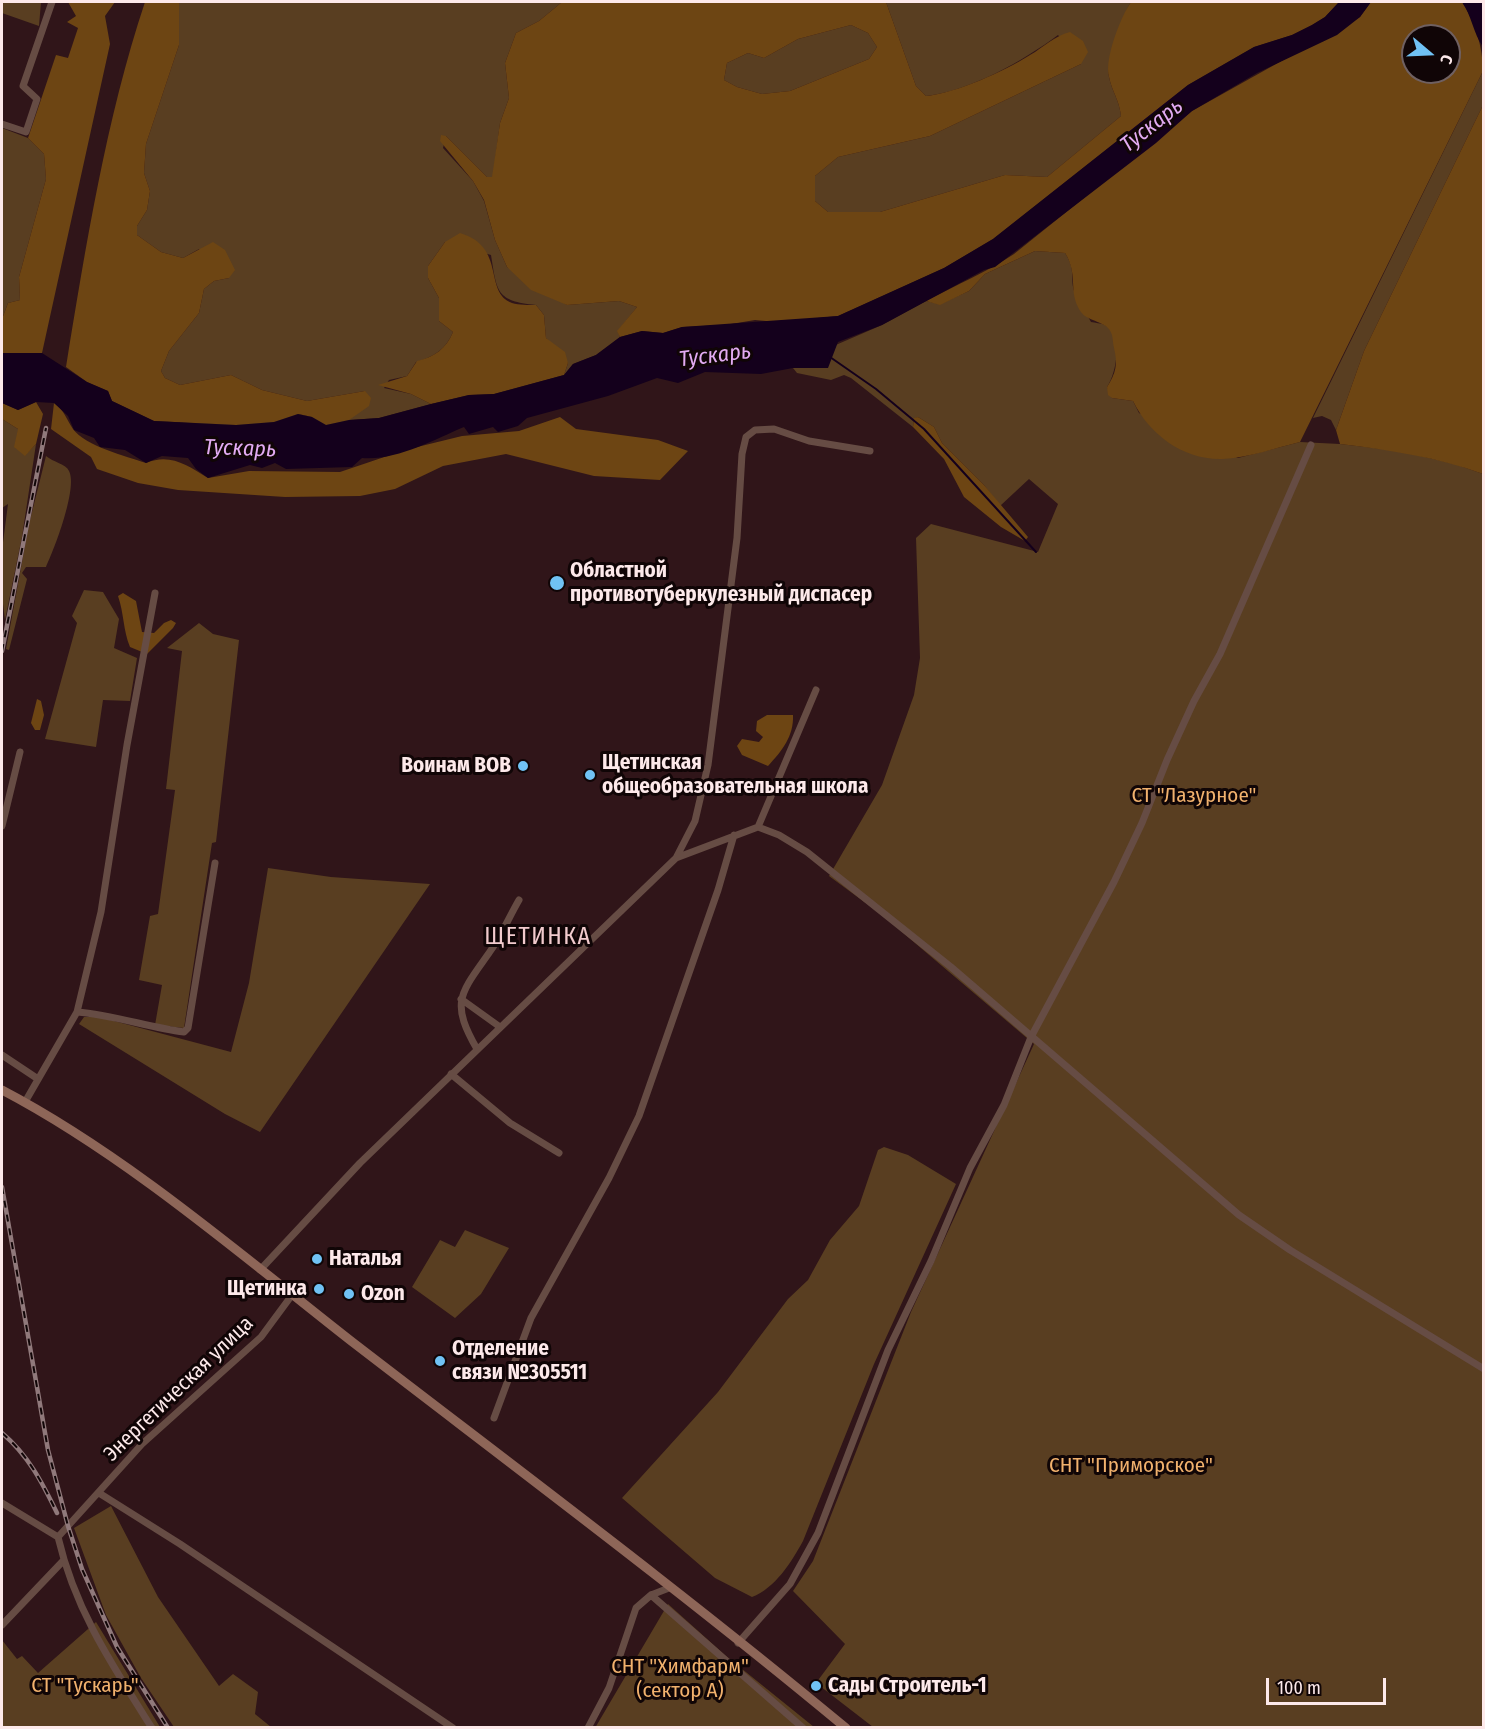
<!DOCTYPE html>
<html>
<head>
<meta charset="utf-8">
<style>
	body { margin:0 }
	#map { position:relative; width:1485px; height:1729px; overflow:hidden; background:#301519; font-family:"Fira Sans Condensed",sans-serif }
	canvas { display:block }
	.frame { position:absolute; inset:0; border:3px solid #fde9ea; pointer-events:none }
	.north { position:absolute; left:1401px; top:24px; width:60px; height:60px; box-sizing:border-box; background:#100506; border:2px solid #6f6061; border-radius:50%; rotate:109deg; font-size:16px; font-weight:700; line-height:24px; text-align:center; color:#fde9ea }
	.north::after { content:''; display:block; margin:auto; width:21px; height:27px; background:#70c2f4; clip-path:polygon(50% 0,100% 100%,50% 72%,0 100%) }
	.scale { position:absolute; left:1266px; top:1678px; width:120px; height:27px; box-sizing:border-box; border:3px solid #fde9ea; border-top:0; padding-left:8px; font-size:18px; line-height:21px; white-space:nowrap; color:#fde9ea; -webkit-text-stroke:4px #100506; paint-order:stroke }
</style>
</head>
<body>
<div id="map">
<canvas width="1485" height="1729"></canvas>
<div class="frame"></div>
<div class="north">С</div>
<div class="scale">100 m</div>
</div>
<script>
const context = document.querySelector('canvas').getContext('2d');
context.lineJoin = 'round';
function fillPath(path, color) {
  context.fillStyle = color;
  context.fill(path, 'evenodd');
}
function trace(path, color, width, dash) {
  context.strokeStyle = color;
  context.lineWidth = width;
  context.lineCap = dash ? 'butt' : 'round';
  context.setLineDash(dash || []);
  context.stroke(path);
}
function write(font, color, halo, rows, align = 'center') {
  context.font = font + ' "Fira Sans Condensed",sans-serif';
  context.lineWidth = 6;
  context.setLineDash([]);
  context.textBaseline = 'middle';
  context.strokeStyle = halo;
  context.fillStyle = color;
  for (const [text, x, y, turn = 0] of rows) {
    context.save();
    context.translate(x, y);
    context.rotate((+turn || 0) * Math.PI / 180);
    context.textAlign = isNaN(turn) ? turn : align;
    if (halo) context.strokeText(text, 0, 0);
    context.fillText(text, 0, 0);
    context.restore();
  }
}
fillPath(new Path2D(`
	M2,2H41L39,26L2,13Z
	M179,2H562L539,21L516,33L505,63L509,98L500,123L493,177H487L446,136L443,148L473,181L484,201L495,240L507,267L567,305L619,301L637,307L618,331L620,337L596,355L573,364L564,375L568,363L546,338L544,315L536,305C496,301 497,292 491,255L445,242L428,266V278L439,298V321L453,332C446,349 434,357 416,362L407,376L389,380L384,388L411,394L431,404L379,418L350,420L357,434L179,423L298,414L312,417L365,391L307,401L262,390L231,375L180,385L165,378L161,371L169,351L199,313L204,289L214,281L229,278L199,249L183,258L161,252L137,235V226L147,210L150,191L144,173L146,144L179,45Z
	M886,2H1131C1124,12 1106,65 1109,77C1112,92 1119,99 1121,116L1047,177L1005,175L880,212H828L815,201V176L838,157L930,136L1081,64L1058,35C1023,61 970,91 926,96L916,86Z
	M851,25L868,33L877,47L869,59L790,91L762,94L737,87L724,80L727,63L748,53L764,58L798,39Z
	M1483,71V105L1364,351L1336,430L1331,420L1322,416L1313,418Z
	M2,128L28,138L44,154L46,179L19,277L20,300L8,303L2,319Z
	M1035,251L1065,253C1076,270 1070,276 1074,291C1077,301 1086,312 1091,322C1095,323 1101,323 1105,325C1123,336 1117,372 1107,387L1112,398L1133,401L1139,413L1238,458L1300,442L1340,444L1400,451L1455,464L1483,474V1727H873L816,1683L845,1644L793,1591L813,1561L911,1312L1034,1044L882,915L829,876L882,785L914,695L920,658L916,538L931,524L1038,552L1058,504L1029,479L1000,506L984,485L942,443L934,427L918,417L914,419L913,427L851,378L844,375L831,380L797,373L793,368L794,363L882,325L926,301L940,304L969,291L985,274Z
	M2,419L18,429L25,455L36,444L22,537L5,620L2,596V550L8,504L2,508Z
	M46,456C53,462 66,464 69,471C78,488 54,550 46,567H26L22,573L27,579L9,650L6,649L29,524Z
	M84,590L103,592L119,619L114,648L137,658L130,701L103,700L96,747L45,739L77,623L72,616Z
	M199,623L213,634L239,640L216,842L212,843L184,1028L155,1025L162,985L139,980L150,916L158,914L175,790L166,789L182,651L167,648Z
	M268,868L331,877L430,884L260,1132L225,1114L79,1024L84,1017H99L231,1052L249,983Z
	M884,1147L908,1155L956,1184L874,1364L803,1541C791,1563 775,1588 752,1597L715,1578L622,1498L718,1392L788,1299L808,1280L830,1240L859,1206L878,1150Z
	M465,1230L509,1248L481,1294L455,1318L412,1287L440,1240L455,1247Z
	M111,1506L158,1597L219,1686L233,1674L258,1692L255,1714L271,1727H174L141,1678L106,1615L74,1528Z
	M668,1604L726,1656L814,1727L595,1728Z
	M96,1622L160,1727H2V1640L17,1659L22,1656L38,1673Z`), '#593e21');
fillPath(new Path2D(`
	M68,2H115L105,16L110,44L42,353H2V319L8,303L20,300L19,277L46,179L44,154L28,138L56,55L68,58L78,28L67,22L76,16Z
	M145,2H179V45L146,144L144,173L150,191L147,210L137,226V235L161,252L183,258L213,242L225,250L235,270L229,278L214,281L204,289L199,313L169,351L161,371L165,378L180,385L231,375L262,390L307,401L365,391L371,398L369,406L349,420L326,425L312,417L298,414L274,422L236,425L154,421L112,401L108,391L87,382L66,367C86,245 106,119 145,2Z
	M562,2H886L916,86L926,96C956,93 1005,71 1030,55C1044,47 1054,36 1070,32L1083,41L1088,52L1081,64L930,136L838,157L815,176V201L828,212H880L1005,175L1047,177L1121,116C1119,99 1112,92 1109,77C1104,59 1121,16 1131,2H1339L1325,17L1312,25L1292,35L1254,47L1188,85L993,239L944,268L838,316L777,322L755,320L725,325L682,327L663,333L642,331L620,337L617,331L637,307L619,301L567,305L531,290L507,267L495,240L484,200L473,181L440,141L441,135L446,136L487,177H492L500,123L509,98L505,63L516,33L539,21ZM851,25L868,33L877,47L869,59L790,91L762,94L737,87L724,80L727,63L748,53L764,58L798,39Z
	M1371,2H1462C1475,22 1483,47 1483,71L1300,442C1275,448 1248,458 1222,459C1183,460 1149,434 1133,401L1112,398L1108,395L1107,387C1116,373 1118,364 1114,348C1112,339 1114,334 1107,327C1097,319 1084,321 1078,307C1069,289 1078,274 1065,253L1035,251L985,274L969,291L940,305L926,301C956,285 987,272 1014,254L1192,111L1360,17ZM1413,36H1449V72H1413Z
	M1483,105V474C1437,457 1389,450 1340,444L1336,430L1364,351Z
	M460,233C507,247 483,292 512,303C519,305 529,305 536,305L544,315L546,338L565,352L568,363L564,375L494,394L469,395L431,404L411,394L378,385L407,376L417,361C434,357 446,349 453,332L439,321V298L428,278V266L445,242Z
	M36,402L43,414L36,444L25,456L14,447L18,429L2,419V403L18,410Z
	M54,403C65,411 66,419 73,429C85,446 126,456 146,463C170,453 187,465 208,478L249,471L340,472L405,450L462,436L519,431L560,417L576,429L658,440L688,451L660,480L594,476L506,454L443,466L395,489L360,496L285,497L178,490L138,483L97,469L91,457L51,429Z
	M918,417L934,427L942,443L984,485L1028,537L1025,541L1001,527L964,497L944,459L913,427L914,418Z
	M123,593L136,601L142,632L154,633L164,623L171,620L176,623L173,628L147,654L130,647C123,630 124,613 118,596Z
	M37,699L41,701L44,715L40,730H35L31,723Z
	M767,715H793C794,736 782,751 768,766L742,755L737,746L742,739L759,742L763,737L756,731L757,721Z`), '#6d4513');
fillPath(new Path2D(`
	M1339,2H1371L1360,17L1337,35L1257,73L1192,111L1156,143L995,267L984,270L882,325L838,342L828,368H793L761,374L705,372L678,383L657,378L608,396L527,418L518,426L498,432L493,427L469,434L464,427C433,440 396,461 362,458L352,467L286,469L275,463L262,468L250,465L208,478L196,469L188,458L162,456L146,463L125,450L100,447L94,438L74,430L68,416L54,403L36,402L18,410L2,403V353H42L87,382L108,391L112,401L154,421L236,425L274,422L298,414L312,417L326,425L349,420L379,418L431,404L469,395L494,394L564,375L573,364L596,355L620,337L642,331L663,333L682,327L838,316L944,268L993,239L1188,85L1254,47L1292,35L1312,25L1325,17Z
	M1462,2H1483V47C1473,33 1472,16 1462,2Z`), '#14001c');
trace(new Path2D(`
	M830,357L876,389L924,429L1036,552`), '#14001c', 2);
trace(new Path2D(`
	M2,124L26,132L37,99L23,86L52,2
	M2,826L20,752
	M758,827L816,690
	M676,858L758,827L779,835L807,852L951,967L1239,1215L1290,1250L1484,1369
	M461,999L500,1027
	M77,1012C113,1015 148,1027 184,1032L188,1028L215,863
	M477,1049C450,1002 460,994 489,953C501,937 509,917 519,900
	M2,1055L38,1079
	M451,1074L510,1123L559,1153
	M25,1102L77,1012L101,912L127,745L155,593
	M260,1270L360,1163L676,858L695,821L708,765L737,538L742,454L746,437L755,430L774,429L809,441L870,451
	M494,1418L531,1318L609,1178L639,1116L718,890L734,835
	M99,1493L180,1544L453,1728
	M2,1503L58,1537
	M58,1537L142,1444L261,1337L292,1295
	M58,1537C75,1610 112,1665 152,1728
	M651,1595L803,1728
	M2,1625L63,1561
	M738,1643L790,1584L818,1533L888,1350L931,1261L970,1168L1004,1105L1031,1037L1114,882L1142,823L1167,760L1194,701L1220,654L1311,445
	M588,1728L609,1688L636,1608L651,1595L669,1588`), '#664c44', 7);
trace(new Path2D(`
	M2,1090C126,1155 245,1258 355,1344C520,1471 686,1595 846,1728`), '#8e6658', 9);
const rail = new Path2D(`
	M2,651L46,428
	M2,1187L48,1450L68,1526L82,1569L117,1647L168,1728
	M2,1433C28,1455 42,1482 57,1513`);
trace(rail, '#90797b', 4.5);
trace(rail, '#100506', 2, [7]);
for (const [x, y, r, color] of [
	[557,583,8,"#70c2f4"],
	[523,766,6,"#70c2f4"],
	[590,775,6,"#70c2f4"],
	[317,1259,6,"#70c2f4"],
	[319,1289,6,"#70c2f4"],
	[349,1294,6,"#70c2f4"],
	[440,1361,6,"#70c2f4"],
	[816,1686,6,"#70c2f4"]
]) {
  const dot = new Path2D();
  dot.arc(x, y, r, 0, 2 * Math.PI);
  context.fillStyle = color;
  context.fill(dot);
  trace(dot, '#100506', 2);
}
write('bold 21px', '#fde9ea', '#100506', [
	["Областной",570,571],
	["противотуберкулезный диспасер",570,595],
	["Щетинская",602,763],
	["общеобразовательная школа",602,787],
	["Воинам ВОВ",511,766,"right"],
	["Наталья",329,1259],
	["Щетинка",307,1289,"right"],
	["Ozon",361,1294],
	["Отделение",452,1349],
	["связи №305511",452,1373],
	["Сады Строитель-1",828,1686]
], 'left');
write('21px', '#f1b16d', '#100506', [
	["СТ \"Лазурное\"",1194,796],
	["СНТ \"Приморское\"",1131,1466],
	["СНТ \"Химфарм\"",680,1667],
	["(сектор А)",680,1691],
	["СТ \"Тускарь\"",85,1686]
]);
write('21px', '#fde9ea', '#100506', [
	["Энергетическая улица",179,1389,-44]
]);
write('italic 22px', '#e2abf2', '#100506', [
	["Тускарь",1152,126,-38],
	["Тускарь",715,356,-7],
	["Тускарь",240,449,2]
]);
context.letterSpacing = '1.5px';
write('24px', '#f1cacd', '#100506', [
	["ЩЕТИНКА",538,937]
]);
context.letterSpacing = '0px';
</script>
</body>
</html>
